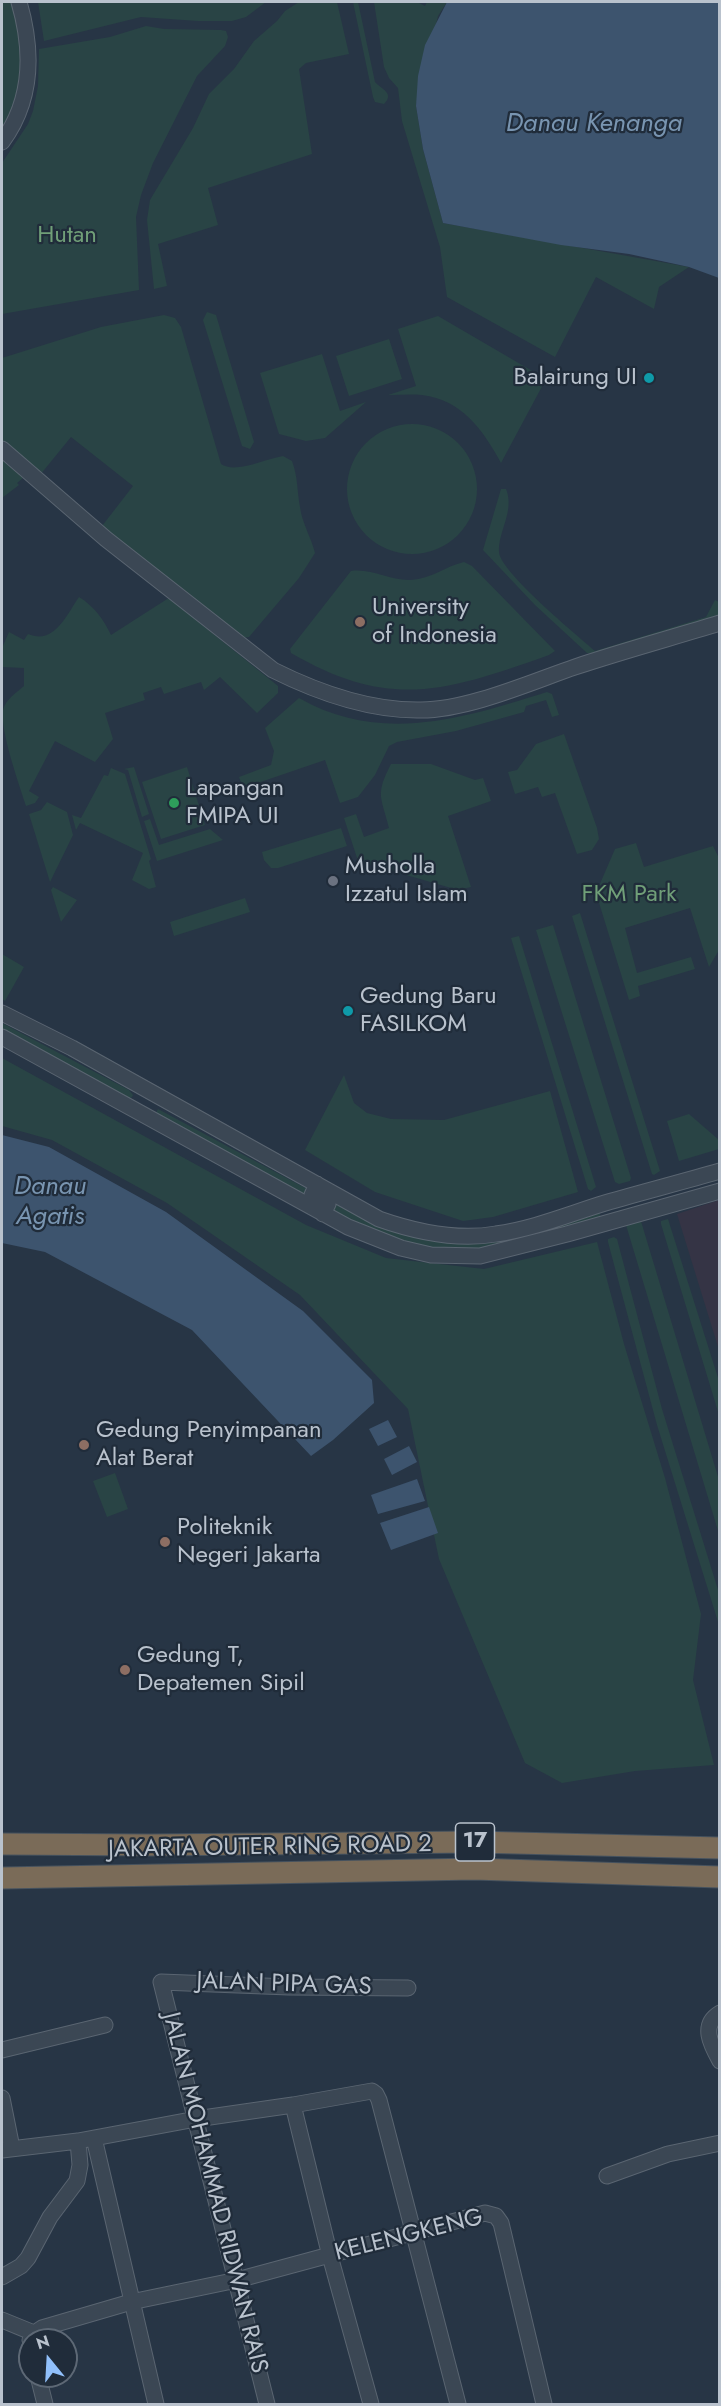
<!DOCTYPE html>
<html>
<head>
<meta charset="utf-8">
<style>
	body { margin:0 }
	#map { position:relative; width:721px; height:2406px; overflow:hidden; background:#273545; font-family:Jost,sans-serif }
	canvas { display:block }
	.frame { position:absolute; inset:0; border:3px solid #b9c2cd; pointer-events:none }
	.north { position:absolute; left:18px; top:2328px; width:60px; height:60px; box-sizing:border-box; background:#202c3a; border:2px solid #5d6875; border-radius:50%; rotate:342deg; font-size:16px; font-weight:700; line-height:24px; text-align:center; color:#b9c2cd }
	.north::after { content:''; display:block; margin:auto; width:21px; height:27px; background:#91c0fb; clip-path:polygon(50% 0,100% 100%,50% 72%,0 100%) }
</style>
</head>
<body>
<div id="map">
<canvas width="721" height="2406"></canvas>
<div class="frame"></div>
<div class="north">N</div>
</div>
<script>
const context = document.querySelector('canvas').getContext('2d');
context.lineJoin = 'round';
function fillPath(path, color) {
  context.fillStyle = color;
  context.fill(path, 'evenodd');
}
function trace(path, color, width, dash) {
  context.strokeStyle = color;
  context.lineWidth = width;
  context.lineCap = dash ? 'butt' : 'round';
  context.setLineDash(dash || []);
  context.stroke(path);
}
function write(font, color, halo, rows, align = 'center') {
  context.font = font + ' Jost,sans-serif';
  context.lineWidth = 4.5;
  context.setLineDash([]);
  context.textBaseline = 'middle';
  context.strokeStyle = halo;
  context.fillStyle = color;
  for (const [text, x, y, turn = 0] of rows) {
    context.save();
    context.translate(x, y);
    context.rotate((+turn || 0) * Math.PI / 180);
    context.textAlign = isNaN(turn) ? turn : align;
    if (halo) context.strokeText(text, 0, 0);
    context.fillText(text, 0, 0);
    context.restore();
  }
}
fillPath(new Path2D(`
	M719,1200L720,1201L719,1350L677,1214Z`), '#353445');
fillPath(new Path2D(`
	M2,2H12C26,36 27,100 2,128Z
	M38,2H266L246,17L232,21H198L141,17L44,41Z
	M299,2H337L349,54L306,63L299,69L312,154L208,188L218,225L158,244L167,286L154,289L147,220L150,200L193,128L209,94L234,69L254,41L277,21L285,11Z
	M353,2H358L375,82C381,89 395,93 384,104L375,102L373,97Z
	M374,2H417L425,6L427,2H447L438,16L416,106L423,149L443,223L689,267L659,287L654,309L596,277L555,357L447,297L440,247L402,121L398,88L389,78L384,67Z
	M146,26L164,29L221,30L226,31L228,37L225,46L197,76L153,163L141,195L136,217L139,290L2,314V163L28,124L33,111L38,86L39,49L110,37Z
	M207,312L216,315L254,442L250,449L242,446L203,320Z
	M164,315L175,318L181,327L221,464C235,474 265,459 283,456L292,461C298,477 297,491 300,507C302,523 311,537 315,553L299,578L249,637L239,638L102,526L133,486L71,437L40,475L2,442V358L101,327Z
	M438,316L546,379L501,463C483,430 462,400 422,395C411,394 399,395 388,395L416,386L398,329Z
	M389,339L402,379L349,396L336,356Z
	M322,354L340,411L366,402L325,438L306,441L279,434L260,373Z
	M347 489a65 65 0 1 1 130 0a65 65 0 1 1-130 0Z
	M2,459L23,478L17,483L19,485L2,498Z
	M501,489H506C515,511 498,531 499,552C500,572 578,636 595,651L706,617L715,600L719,602V618L597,653H587L535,605L483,550Z
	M464,562L472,566L555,651L549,655C447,691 391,711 291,653L290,649L351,571C372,568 390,581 411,580C431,579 446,566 464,562Z
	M175,594L196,620L278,686V693L257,713L220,677L204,690L201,682L164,694L161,687L143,693L145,700L105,713L113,739L95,762L55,741L29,791L39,797L35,803L26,806C19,784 0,731 3,710C6,699 16,693 24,686V668L2,667V648L9,632L24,640L28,634C54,645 66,616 79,597C94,606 104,620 111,635Z
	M547,692L552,694L559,715L552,717L546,700L526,706L524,712L456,731L397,742L389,746L375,775L358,797L340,803L325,760L243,788L239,777L271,765L274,751L265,728L299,698C381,745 464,718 547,692Z
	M564,734L597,828L599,839L592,850L577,854L555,793L542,797L538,787L515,794L508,772L517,770L536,744Z
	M391,764H431L475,780L483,778L491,801L448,816L471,887L458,890L358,861L344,818L356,814L364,837L389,828C381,796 375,795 391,764Z
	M134,767L149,814L142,817L128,770L124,769Z
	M187,767L205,825L161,839L142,782Z
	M111,768L125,774L151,859L149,861L156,887L149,889L132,880L143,853L80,823L76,830L72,815L81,818L104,775L108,776Z
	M47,802L67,812L73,835L50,882L29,814L41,810Z
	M150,819L159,845L210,829L223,840L157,861L144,821Z
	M341,828L347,846L278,868H271L264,860L262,852Z
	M636,843L644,867L713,846L719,858V950L709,967L690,908L625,928L637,973L691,957L695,969L638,986L640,996L629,1000L596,893L615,849Z
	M53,887L77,900L61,922L51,890Z
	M245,898L250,912L174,936L170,922Z
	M580,913L660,1171L654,1175L652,1174L572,916Z
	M553,925L631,1178L630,1181L619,1184L615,1182L536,930Z
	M519,936L596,1187L591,1191L588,1189L511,938Z
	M2,954L24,967L5,1001L2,999Z
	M2,1023L129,1090L133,1095L132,1097L129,1099L2,1031Z
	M2,1058L306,1225L386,1258L484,1269L597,1242L624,1344L665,1478L701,1614L693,1680L714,1765L635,1771L562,1783L525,1763L439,1559L408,1409L300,1295L167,1203L52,1140L2,1126Z
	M344,1075L354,1103L367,1113L391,1119L444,1120L550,1091L578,1192L493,1217L463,1221L375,1192L305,1150Z
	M158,1109L350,1212L397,1233L438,1240L599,1212L601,1217C559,1229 494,1253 451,1251C393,1247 342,1215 292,1188C246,1164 201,1140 156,1113Z
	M689,1114L719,1140V1149L679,1161L667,1121Z
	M640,1218L719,1480V1534L626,1225Z
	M668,1219L719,1381V1415L661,1224V1221Z
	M614,1237L617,1239L662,1409L719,1593V1625L657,1425L608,1242V1239Z
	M115,1473L128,1509L107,1517L93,1481Z`), '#294445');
fillPath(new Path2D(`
	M447,2H719V278L689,267L629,254L561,245L443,223L423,149L416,106L418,76L425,45Z
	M2,1135L49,1147L166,1212L303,1311L372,1380L374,1403L333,1440L311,1456L192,1330L45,1252L2,1243Z
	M388,1420L397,1437L378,1446L369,1429Z
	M409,1446L417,1462L392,1475L384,1459Z
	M417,1479L425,1501L378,1514L371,1495Z
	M429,1507L438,1533L391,1550L380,1523Z`), '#3d546e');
const minor = new Path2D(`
	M2,142C33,100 33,50 19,2
	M2,449L106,539L273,670C319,693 369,711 421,710C468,710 531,682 575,667C623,651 671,638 720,623
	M2,1013L72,1048L379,1219C416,1232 456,1241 496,1234C533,1229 569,1214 605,1203C643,1192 682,1182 720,1171
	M2,1037L348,1227L401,1248L431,1255L480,1256L567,1234L720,1191
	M317,1184L312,1195L328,1204L323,1214
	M720,2013C700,2025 711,2045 720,2061
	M2,2050L105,2025
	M2,2098L12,2148
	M94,2138L156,2404
	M2,2150L78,2141L196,2119L293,2105
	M607,2176L668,2154L720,2143
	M2,2277L21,2266L28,2258L50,2217L77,2181L80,2165L78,2141
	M2,2320L34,2333
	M30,2340L36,2332L42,2328L131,2302L237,2280L485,2213L496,2216L501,2223L544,2404
	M38,2376L45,2404
	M267,2404L161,1982L289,1987L408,1988
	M371,2404L330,2256L293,2105L372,2091L376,2094L379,2100L458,2404`);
const highway = new Path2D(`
	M2,1844L151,1845L474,1842L720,1848
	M2,1878L474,1869L720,1877`);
trace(minor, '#5a6571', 17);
trace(highway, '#46525e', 23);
trace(minor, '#3b4754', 15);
trace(highway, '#7a6b58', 21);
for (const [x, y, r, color] of [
	[649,378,6,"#0f9aa8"],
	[360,622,6,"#8d6e63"],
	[174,803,6,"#2e9e5b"],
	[333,881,6,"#6b7280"],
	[348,1011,6,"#0f9aa8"],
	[84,1445,6,"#8d6e63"],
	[165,1542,6,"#8d6e63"],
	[125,1670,6,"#8d6e63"]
]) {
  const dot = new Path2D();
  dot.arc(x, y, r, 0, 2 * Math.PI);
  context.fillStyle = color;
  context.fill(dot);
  trace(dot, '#202c3a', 2);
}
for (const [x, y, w] of [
	[475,1842,39]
]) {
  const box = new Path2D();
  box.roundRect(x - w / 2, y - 19, w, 38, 4.5);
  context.fillStyle = '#202c3a';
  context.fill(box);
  trace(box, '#b9c2cd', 1.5);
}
write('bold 22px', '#b9c2cd', null, [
	["17",475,1842]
]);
write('24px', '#709f78', '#202c3a', [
	["Hutan",67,236],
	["FKM Park",629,895]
]);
write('24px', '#b9c2cd', '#202c3a', [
	["Balairung UI",637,378,"right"],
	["University",372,608],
	["of Indonesia",372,636],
	["Lapangan",186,789],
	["FMIPA UI",186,817],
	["Musholla",345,867],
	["Izzatul Islam",345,895],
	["Gedung Baru",360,997],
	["FASILKOM",360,1025],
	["Gedung Penyimpanan",96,1431],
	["Alat Berat",96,1459],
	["Politeknik",177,1528],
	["Negeri Jakarta",177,1556],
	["Gedung T,",137,1656],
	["Depatemen Sipil",137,1684]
], 'left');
write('24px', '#b9c2cd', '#202c3a', [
	["JAKARTA OUTER RING ROAD 2",270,1848,-1],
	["JALAN PIPA GAS",284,1985,2],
	["JALAN MOHAMMAD RIDWAN RAIS",214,2193,76],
	["KELENGKENG",409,2236,-14]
]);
write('italic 26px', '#7995b1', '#202c3a', [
	["Danau Kenanga",594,125],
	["Danau",50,1188],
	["Agatis",50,1218]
]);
</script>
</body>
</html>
